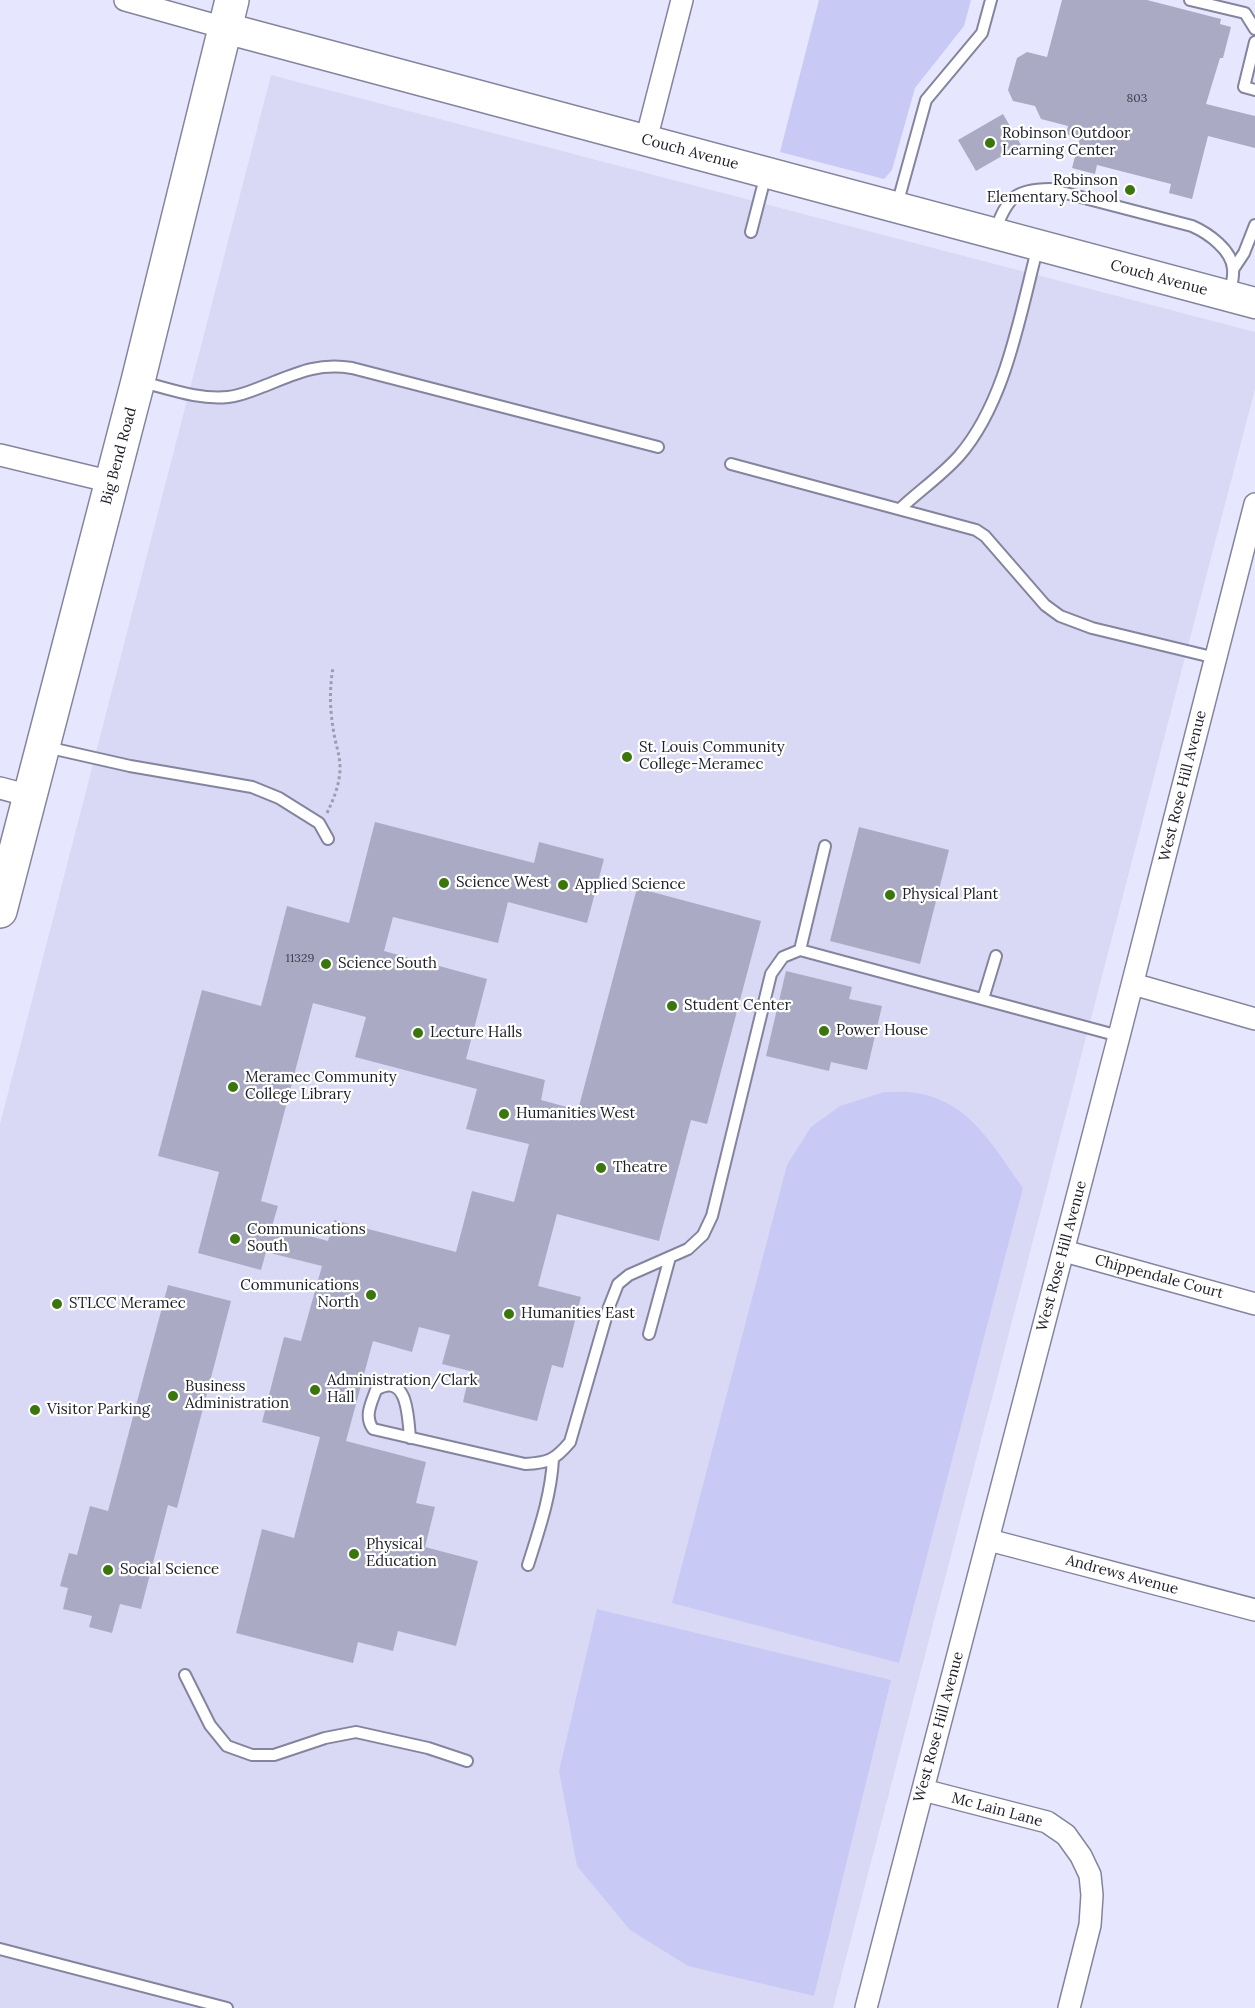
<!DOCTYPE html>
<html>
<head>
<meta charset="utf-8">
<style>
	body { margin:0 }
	canvas { display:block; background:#e6e6fe }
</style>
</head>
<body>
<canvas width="1255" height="2008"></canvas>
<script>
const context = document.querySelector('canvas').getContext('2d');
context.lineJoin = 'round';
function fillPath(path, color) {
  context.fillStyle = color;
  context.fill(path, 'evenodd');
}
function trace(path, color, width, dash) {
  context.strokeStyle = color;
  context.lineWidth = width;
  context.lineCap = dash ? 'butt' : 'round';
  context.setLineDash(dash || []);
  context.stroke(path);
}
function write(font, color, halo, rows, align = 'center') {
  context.font = font + ' Lora,serif';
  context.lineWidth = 4.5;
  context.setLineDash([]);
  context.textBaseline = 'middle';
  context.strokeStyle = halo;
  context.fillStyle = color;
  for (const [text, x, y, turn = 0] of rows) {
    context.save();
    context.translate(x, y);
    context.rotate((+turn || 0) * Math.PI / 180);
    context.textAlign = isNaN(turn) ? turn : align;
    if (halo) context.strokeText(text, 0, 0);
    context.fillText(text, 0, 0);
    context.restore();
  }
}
fillPath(new Path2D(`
	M271,75L1255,332V389L833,2008H0V1124Z`), '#d9d9f6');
fillPath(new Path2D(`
	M819,0H971L964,26L915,88L892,170L884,179L780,152Z
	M884,1092C895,1092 906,1091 917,1093C971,1102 994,1148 1023,1188L899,1663L672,1603L787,1165L811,1127L840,1106Z
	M597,1609L891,1680L814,1996L688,1966L630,1930L577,1866L559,1771Z`), '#c9c9f6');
fillPath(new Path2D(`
	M1062,0H1147L1221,19L1220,24L1231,27L1223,58H1220L1206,104L1255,116V148L1208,136L1192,199L1169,193L1171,184L1097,165L1095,174L1072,168L1080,138L1066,134L1068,126L1041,119L1035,106L1013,101L1008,90L1017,58L1027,52L1047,57Z
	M1003,114L1021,145L976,171L958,140Z
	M375,822L534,863L539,842L604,859L587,923L508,902L498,943L393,917L384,951L487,979L466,1059L545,1080L541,1100L578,1110L637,888L761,921L707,1124L691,1120L659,1241L557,1214L538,1286L581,1297L563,1368L552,1365L537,1421L463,1402L470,1371L442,1364L450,1335L419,1327L412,1352L373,1341L346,1441L426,1462L416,1503L435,1507L425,1547L478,1561L456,1646L398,1631L393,1651L358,1642L353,1663L236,1633L262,1529L294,1538L320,1437L262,1422L284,1337L301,1341L322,1266L266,1252L261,1270L198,1253L219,1172L158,1156L202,990L261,1006L287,906L349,923ZM313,1003L366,1017L355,1057L477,1089L466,1129L529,1144L514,1202L472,1191L456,1252L334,1220L328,1241L272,1226L278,1206L261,1201Z
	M859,827L949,850L920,964L830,941Z
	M786,971L852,987L849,999L882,1006L867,1070L831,1062L829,1071L766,1056Z
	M168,1285L231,1301L177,1508L168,1505L141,1609L120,1604L112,1633L89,1627L92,1616L63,1609L68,1588L60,1586L69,1553L77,1555L90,1506L108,1511Z`), '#aaaac5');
const lane = new Path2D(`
	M1190,0L1245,13L1255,29
	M1255,42L1244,87L1255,90
	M897,205L926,100L982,33L991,0
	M995,231C1007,199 1014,189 1050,189L1192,226C1208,233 1232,250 1233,269C1234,277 1231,286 1230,293
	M751,232L766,174
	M1234,268L1244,253L1255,225
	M142,382C170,389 199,400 228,397C239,396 249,392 259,388C293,375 315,362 352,368L658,447
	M731,464L976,530L985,536L1045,605L1060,616L1092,628L1216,658
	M900,509C919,491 941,476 959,456C1006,402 1020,314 1038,246
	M46,747L130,766L252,787L279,798L319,823L328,839
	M800,950L1119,1036
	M983,999L996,956
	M649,1334L670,1257
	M410,1438C408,1418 408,1371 376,1390C371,1404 364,1416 373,1429L525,1464C548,1463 555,1460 570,1442L609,1307L618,1284L629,1275L688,1249L703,1235L712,1216L771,974L783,957L800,950L825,846
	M528,1565C539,1530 551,1496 553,1459
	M185,1675L210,1725L227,1746L252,1755H274L325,1738L356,1732L428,1748L467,1761
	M0,1949L227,2008`);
const street = new Path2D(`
	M125,0L225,28
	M646,140L682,0
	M0,455L112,482
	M0,788L30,796
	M1133,984L1255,1019
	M1064,1251L1255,1304
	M989,1540L1255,1610
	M923,1790L1047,1822L1066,1835L1081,1856L1090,1875L1092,1895L1090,1925L1069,2008
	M866,2008L1119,1036L1255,504`);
const secondary = new Path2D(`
	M225,28L1255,303`);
const primary = new Path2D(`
	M0,911L138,381L232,0`);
trace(lane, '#84849e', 14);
trace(street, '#84849e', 24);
trace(secondary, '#84849e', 33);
trace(primary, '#84849e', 36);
trace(new Path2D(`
	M327,813C334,798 340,784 340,767C340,756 336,745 334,734C330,712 329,690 333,668`), '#9d9db0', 3, [3, 3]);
trace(lane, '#fff', 10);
trace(street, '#fff', 21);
trace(secondary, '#fff', 30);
trace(primary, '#fff', 33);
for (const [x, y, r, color] of [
	[990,143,6,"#3b760d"],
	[1130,190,6,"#3b760d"],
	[627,757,6,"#3b760d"],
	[444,883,6,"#3b760d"],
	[563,885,6,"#3b760d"],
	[890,895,6,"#3b760d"],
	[326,964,6,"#3b760d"],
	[672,1006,6,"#3b760d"],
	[824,1031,6,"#3b760d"],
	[418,1033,6,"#3b760d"],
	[233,1087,6,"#3b760d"],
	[504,1114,6,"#3b760d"],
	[601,1168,6,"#3b760d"],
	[235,1239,6,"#3b760d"],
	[371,1295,6,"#3b760d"],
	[57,1304,6,"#3b760d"],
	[509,1314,6,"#3b760d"],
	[315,1390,6,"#3b760d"],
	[173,1396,6,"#3b760d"],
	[35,1410,6,"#3b760d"],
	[354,1554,6,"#3b760d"],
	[108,1570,6,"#3b760d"]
]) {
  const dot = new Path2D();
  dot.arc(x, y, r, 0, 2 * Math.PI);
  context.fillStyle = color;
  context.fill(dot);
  trace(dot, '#fff', 2);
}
write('12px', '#40404f', null, [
	["803",1137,99],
	["11329",300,959]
]);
write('15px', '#1d1d28', '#fff', [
	["Robinson Outdoor",1002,134],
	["Learning Center",1002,151],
	["Robinson",1118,181,"right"],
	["Elementary School",1118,198,"right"],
	["St. Louis Community",639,748],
	["College-Meramec",639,765],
	["Science West",456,883],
	["Applied Science",575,885],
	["Physical Plant",902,895],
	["Science South",338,964],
	["Student Center",684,1006],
	["Power House",836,1031],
	["Lecture Halls",430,1033],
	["Meramec Community",245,1078],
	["College Library",245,1095],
	["Humanities West",516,1114],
	["Theatre",613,1168],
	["Communications",247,1230],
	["South",247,1247],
	["Communications",359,1286,"right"],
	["North",359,1303,"right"],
	["STLCC Meramec",69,1304],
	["Humanities East",521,1314],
	["Administration/Clark",327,1381],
	["Hall",327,1398],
	["Business",185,1387],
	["Administration",185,1404],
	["Visitor Parking",47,1410],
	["Physical",366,1545],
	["Education",366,1562],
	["Social Science",120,1570]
], 'left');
write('15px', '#1d1d28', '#fff', [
	["Couch Avenue",690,152,15],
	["Couch Avenue",1159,278,15],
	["Big Bend Road",119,456,-75],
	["West Rose Hill Avenue",1183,786,-76],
	["West Rose Hill Avenue",1062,1256,-75],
	["Chippendale Court",1159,1277,15],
	["Andrews Avenue",1122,1575,15],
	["West Rose Hill Avenue",939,1727,-75],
	["Mc Lain Lane",997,1810,15]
]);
</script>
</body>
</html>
